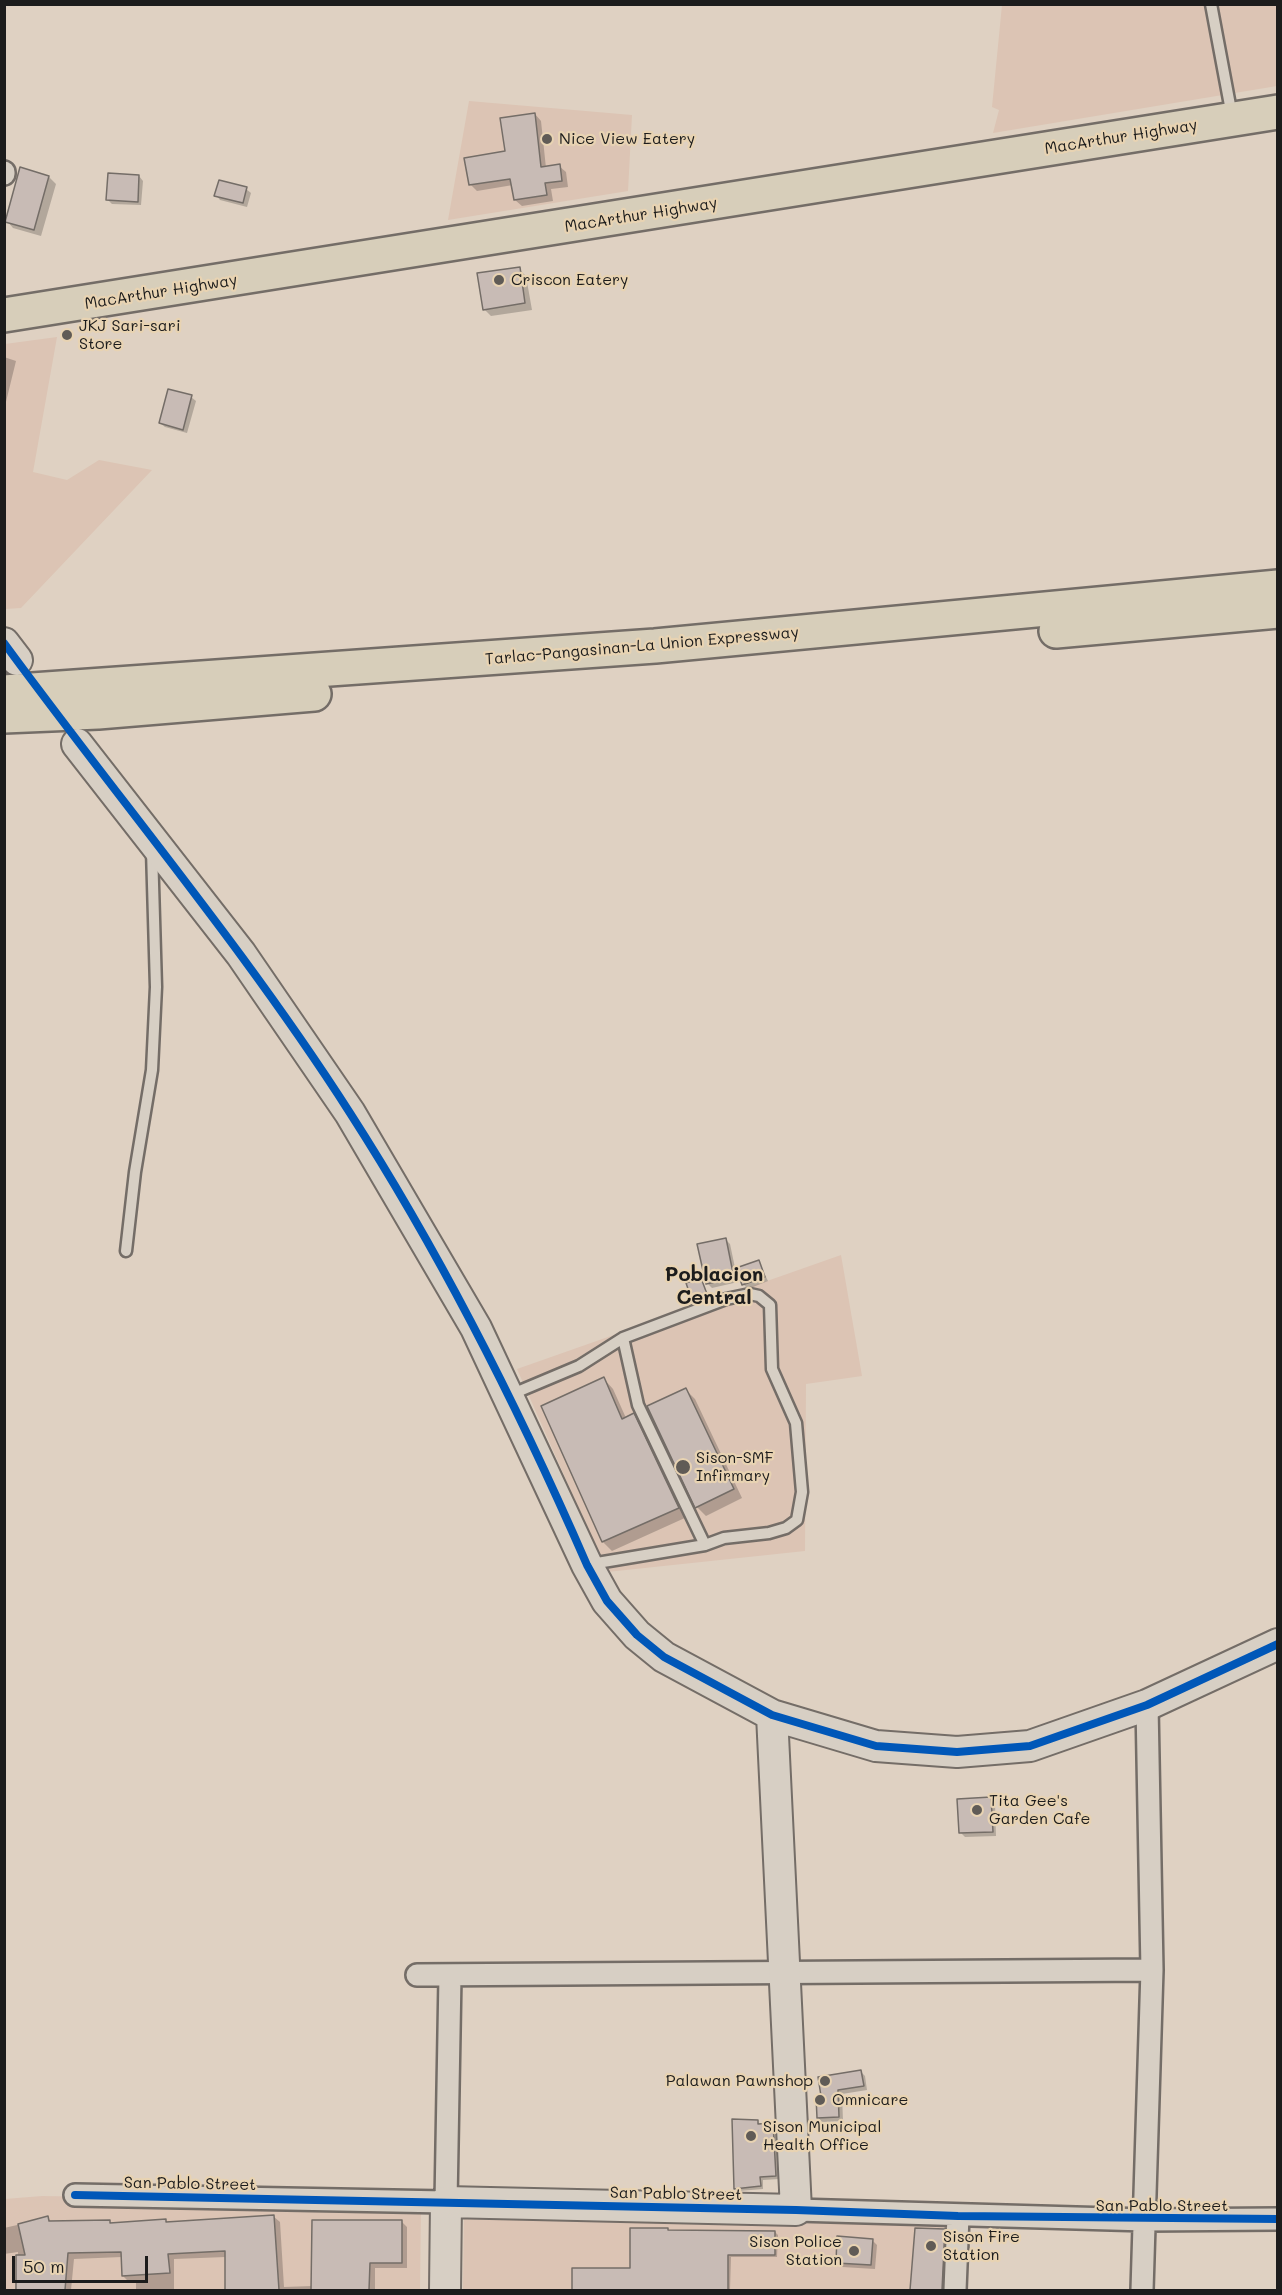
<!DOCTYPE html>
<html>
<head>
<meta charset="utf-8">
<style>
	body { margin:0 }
	#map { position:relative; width:1282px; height:2295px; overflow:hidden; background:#dfd1c2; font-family:Mali,sans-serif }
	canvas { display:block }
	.frame { position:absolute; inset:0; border:6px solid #1c1c1c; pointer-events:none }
	.scale { position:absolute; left:12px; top:2256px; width:136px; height:27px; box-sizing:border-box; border:3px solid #1c1c1c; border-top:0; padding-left:8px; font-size:18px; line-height:21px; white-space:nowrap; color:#1c1c1c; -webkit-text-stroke:4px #e8d3b2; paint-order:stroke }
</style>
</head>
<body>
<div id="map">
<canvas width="1282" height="2295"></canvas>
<div class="frame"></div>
<div class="scale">50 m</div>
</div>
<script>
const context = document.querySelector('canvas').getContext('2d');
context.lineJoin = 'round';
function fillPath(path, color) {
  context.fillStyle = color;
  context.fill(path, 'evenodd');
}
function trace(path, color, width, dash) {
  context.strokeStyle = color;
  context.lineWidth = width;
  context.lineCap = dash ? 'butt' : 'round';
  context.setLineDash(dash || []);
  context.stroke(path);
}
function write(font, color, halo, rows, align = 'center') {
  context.font = font + ' Mali,sans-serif';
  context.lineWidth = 4.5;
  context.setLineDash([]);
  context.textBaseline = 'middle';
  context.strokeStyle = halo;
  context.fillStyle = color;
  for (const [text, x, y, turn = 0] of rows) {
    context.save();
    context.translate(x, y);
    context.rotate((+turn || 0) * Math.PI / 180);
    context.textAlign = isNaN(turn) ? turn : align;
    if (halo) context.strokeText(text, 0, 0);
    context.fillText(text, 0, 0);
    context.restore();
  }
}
fillPath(new Path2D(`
	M1002,5H1277V86L993,133L999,110L992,107Z
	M469,101L632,115L628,191L448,220Z
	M57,337L33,472L67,480L99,460L152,470L21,608L5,609V344Z
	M841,1255L862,1376L806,1384L805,1551L607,1572L517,1369Z
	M42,2196L290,2200L421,2206L420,2290H5V2199Z
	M464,2213L951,2225L949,2290H463Z`), '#dcc4b4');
fillPath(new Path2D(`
	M535,114L541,121L546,168L559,166L566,172L568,187L551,189L553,201L522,206L515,200L513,185L477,191L470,184L507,153Z
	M139,176L143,181L141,205L112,204L107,199Z
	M49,177L56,184L41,236L13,228L7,221Z
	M246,189L251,193L247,207L220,200L216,195Z
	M519,269L526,276L532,310L491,316L484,309Z
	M4,357L16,361L4,410Z
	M191,397L196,401L187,433L165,427L160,423Z
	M725,1239L730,1244L738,1282L712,1288L708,1284Z
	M758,1261L768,1281L748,1289L743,1284Z
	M702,1281L708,1296L695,1301L693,1299Z
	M604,1379L613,1389L626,1418L633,1415L643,1424L687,1517L612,1551L603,1542L543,1407Z
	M685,1389L695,1399L742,1498L706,1516L697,1507Z
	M991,1799L995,1803L996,1836L965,1837L961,1833Z
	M861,2072L865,2076L867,2090L842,2094L843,2121L822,2122L818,2118L823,2097Z
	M757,2121L761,2125L773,2124L776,2128L779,2179L763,2180V2189L739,2191L736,2188Z
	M273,2216L280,2222L284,2287L312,2286L401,2221L407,2227V2268H375V2290H201L226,2289V2257L174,2259V2290H136V2281L129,2282L123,2276L122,2257L74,2259L71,2290H15L18,2252L4,2254V2228L48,2218L52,2223L109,2221L112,2224L166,2221L168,2224Z
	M916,2230L944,2231L950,2236L948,2290H912Z
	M669,2232H775L778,2235L777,2257H731L730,2290H574V2269L631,2270Z
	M872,2240L877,2245L875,2269L842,2267L837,2262Z`), '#0003');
const building = new Path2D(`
	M535,113L541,167L560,164L562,181L545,183L547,195L514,200L510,179L469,185L464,158L505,151L500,118Z
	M20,167L49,176L34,230L5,222Z
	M108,173L139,175L138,202L106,200Z
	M219,180L247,187L243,203L214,196Z
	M520,267L525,303L483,310L477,273Z
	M168,389L192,395L183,430L159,423Z
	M726,1238L734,1278L706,1284L697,1244Z
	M759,1260L765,1277L742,1285L736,1268Z
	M701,1278L707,1294L692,1300L686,1283Z
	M604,1377L622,1419L634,1413L679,1508L602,1542L541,1406Z
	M686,1388L734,1489L695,1508L647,1406Z
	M991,1797L993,1832L959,1833L957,1799Z
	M861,2070L864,2086L838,2090L839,2117L817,2118L816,2096H821L818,2077Z
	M732,2119L758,2120V2124L773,2123L776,2176L760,2177L761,2186L734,2189Z
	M274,2215L279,2290H225V2251L168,2254L170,2273L122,2276L121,2252L68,2253L65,2290H16V2255H25L18,2224L48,2216L49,2221L110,2220V2223L166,2219V2222Z
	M312,2220H402V2263H370L369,2290H311Z
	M630,2228H668V2230L775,2231V2255H728V2290H572V2268H630Z
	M915,2228L945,2229L942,2290H910Z
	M837,2236L873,2239L871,2265L836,2263Z`);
fillPath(building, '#c8bbb5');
trace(building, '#746d67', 1.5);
const lane = new Path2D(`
	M1211,4L1232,116
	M126,1251L135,1172L152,1070L156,987L152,850
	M623,1338L638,1405L705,1545
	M510,1395L579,1366L623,1338L726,1299L750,1294L759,1296L770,1305L772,1369L796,1423L802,1492L797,1520L786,1528L769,1533L724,1538L705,1545L591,1564`);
const street = new Path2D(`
	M4,172V174
	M417,1975L1152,1970
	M75,2195L446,2202L450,1976
	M796,2210L1146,2220L1278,2219
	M955,2290L958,2216
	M1142,2290L1152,1970L1147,1705`);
const secondary = new Path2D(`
	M4,643L17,660
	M77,744L241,954L350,1113L476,1328L587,1565L607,1601L637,1635L664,1657L772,1715L876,1746L957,1752L1030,1746L1147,1705L1278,1644
	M445,2290L446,2202L796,2210L772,1715`);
const highway = new Path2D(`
	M4,315L1278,112
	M1056,631L1278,611
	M4,692L655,646L1278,587
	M4,716L98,712L314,694`);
trace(lane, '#746d67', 15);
trace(street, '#746d67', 26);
trace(secondary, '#746d67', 34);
trace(highway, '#746d67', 38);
trace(lane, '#d7cfc4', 10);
trace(street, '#d7cfc4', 21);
trace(secondary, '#d7cfc4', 30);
trace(highway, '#d7ceba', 33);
trace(new Path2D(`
	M4,643C119,800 245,949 350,1113C442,1256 519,1409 587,1565L607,1601L637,1635L664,1657L772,1715L876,1746L957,1752L1030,1746L1147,1705L1278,1644
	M75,2195L796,2210L958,2216L1278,2219`), '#0057b8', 8);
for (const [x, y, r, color] of [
	[547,139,6,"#605b56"],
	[499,280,6,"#605b56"],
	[67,335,6,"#605b56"],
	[683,1467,8,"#605b56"],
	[977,1810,6,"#605b56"],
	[825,2081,6,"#605b56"],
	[820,2100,6,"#605b56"],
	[751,2136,6,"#605b56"],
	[931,2246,6,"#605b56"],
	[854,2251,6,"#605b56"]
]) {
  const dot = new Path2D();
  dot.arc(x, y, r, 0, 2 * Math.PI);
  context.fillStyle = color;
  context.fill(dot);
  trace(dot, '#e8d3b2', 2);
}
write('16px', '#1c1c1c', '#e8d3b2', [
	["MacArthur Highway",1121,137,-9],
	["MacArthur Highway",641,215,-9],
	["MacArthur Highway",161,292,-9],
	["Tarlac-Pangasinan-La Union Expressway",642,646,-5],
	["San Pablo Street",190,2184,1],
	["San Pablo Street",676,2194,1],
	["San Pablo Street",1162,2206]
]);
write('16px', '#1c1c1c', '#e8d3b2', [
	["Nice View Eatery",559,139],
	["Criscon Eatery",511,280],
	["JKJ Sari-sari",79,326],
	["Store",79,344],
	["Sison-SMF",696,1458],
	["Infirmary",696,1476],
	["Tita Gee's",989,1801],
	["Garden Cafe",989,1819],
	["Palawan Pawnshop",813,2081,"right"],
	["Omnicare",832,2100],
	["Sison Municipal",763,2127],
	["Health Office",763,2145],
	["Sison Fire",943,2237],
	["Station",943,2255],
	["Sison Police",842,2242,"right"],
	["Station",842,2260,"right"]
], 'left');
write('bold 20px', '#1c1c1c', '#e8d3b2', [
	["Poblacion",714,1275],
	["Central",714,1298]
]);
</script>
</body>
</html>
